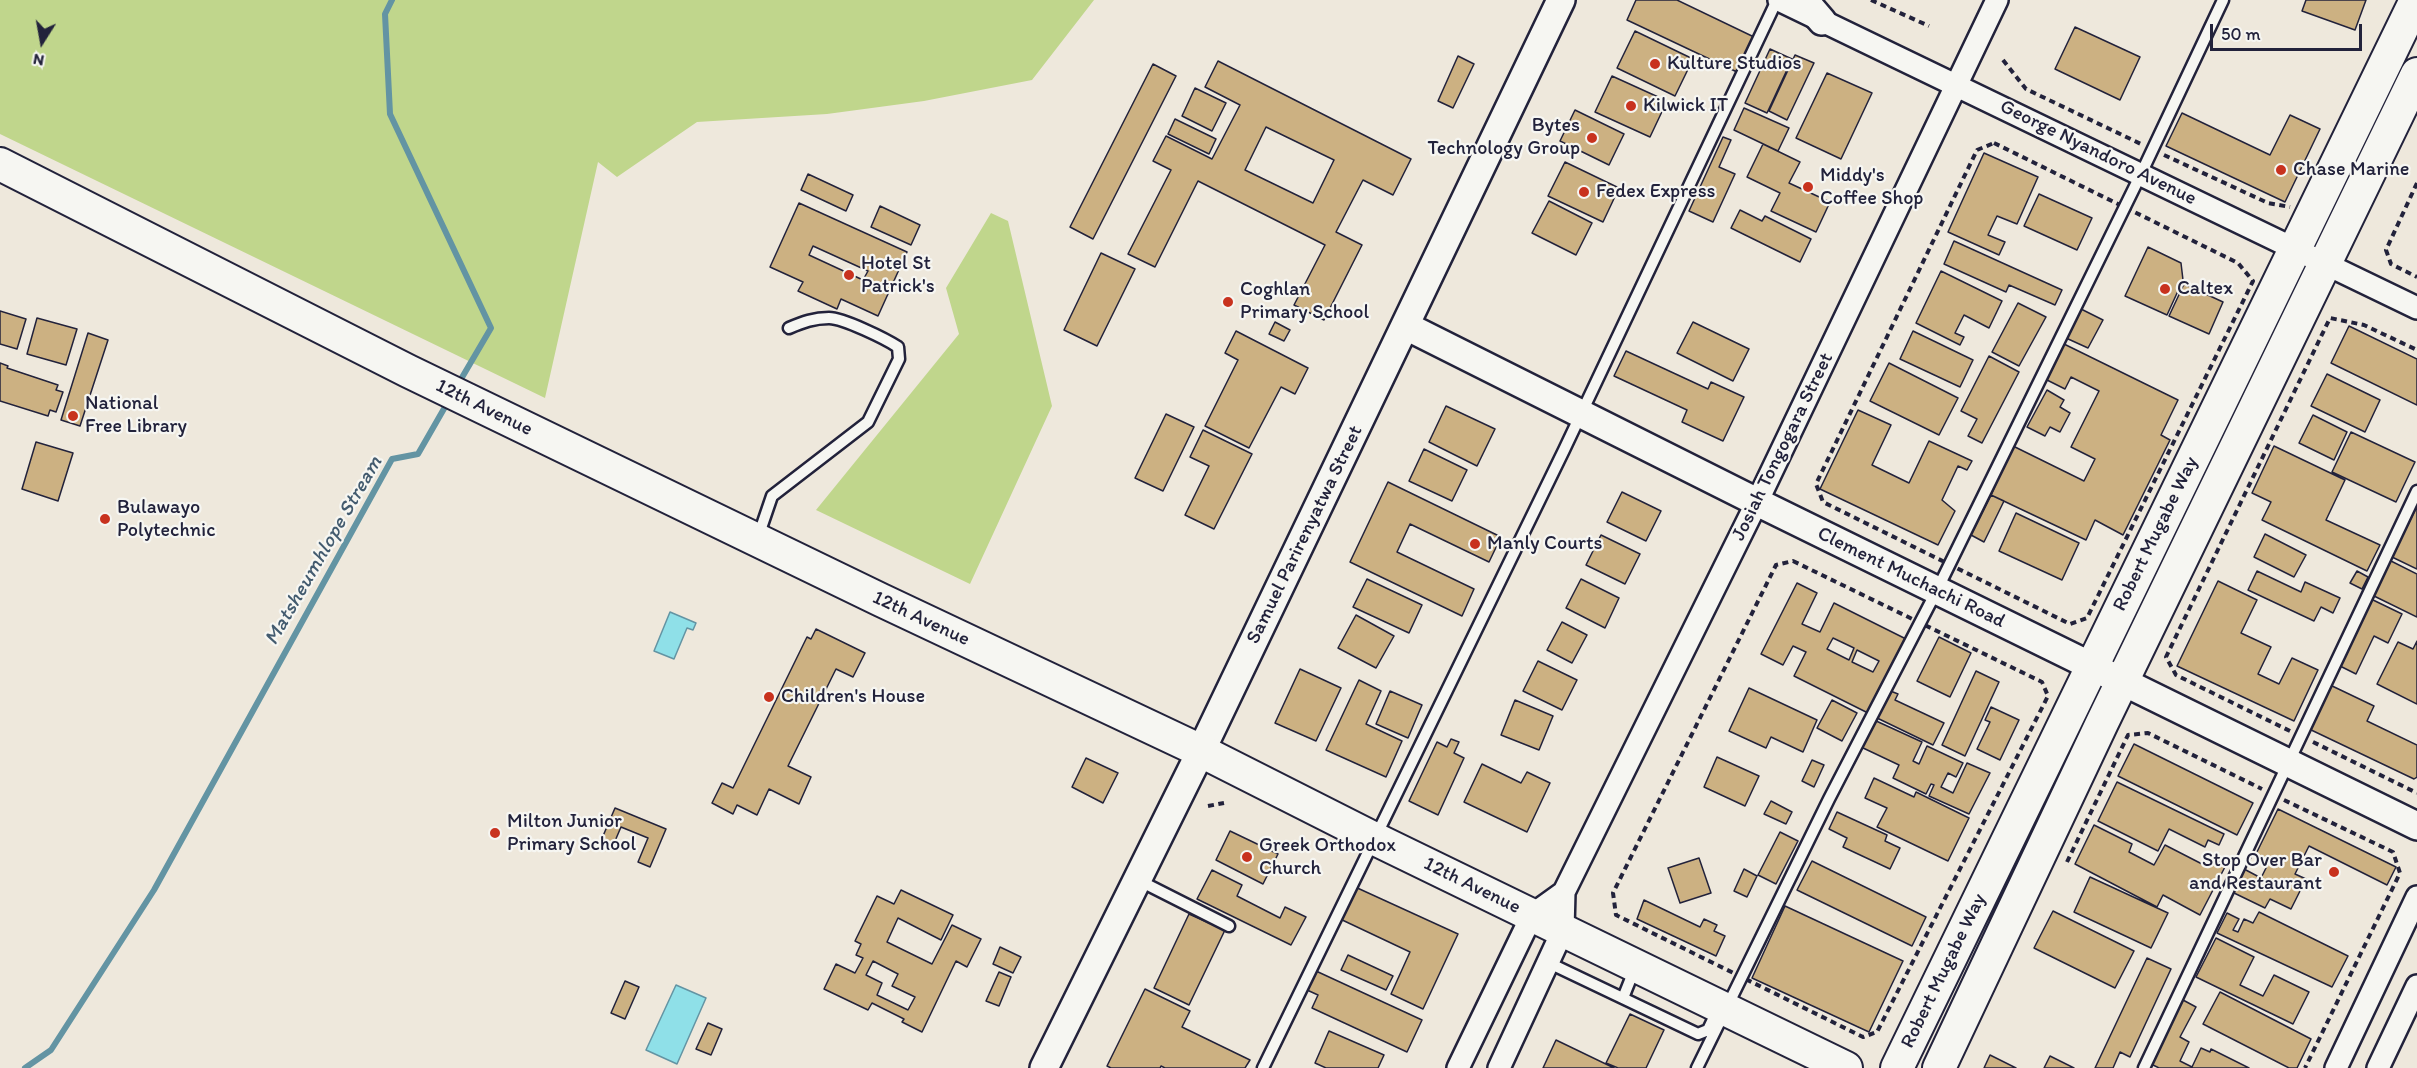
<!DOCTYPE html>
<html>
<head>
<meta charset="utf-8">
<style>
	body { margin:0 }
	#map { position:relative; width:2417px; height:1068px; overflow:hidden; background:#eee8dc; font-family:Itim,sans-serif }
	canvas { display:block }
	.north { position:absolute; left:12px; top:12px; width:60px; height:60px; -webkit-text-stroke:4px #f6f6f2; paint-order:stroke; rotate:191deg; font-size:16px; font-weight:700; line-height:24px; text-align:center; color:#22223b }
	.north::after { content:''; display:block; margin:auto; width:21px; height:27px; background:#22223b; clip-path:polygon(50% 0,100% 100%,50% 72%,0 100%) }
	.scale { position:absolute; left:2210px; top:24px; width:152px; height:27px; box-sizing:border-box; border:3px solid #22223b; border-top:0; padding-left:8px; font-size:18px; line-height:21px; white-space:nowrap; color:#22223b; -webkit-text-stroke:4px #f6f6f2; paint-order:stroke }
</style>
</head>
<body>
<div id="map">
<canvas width="2417" height="1068"></canvas>
<div class="north">N</div>
<div class="scale">50 m</div>
</div>
<script>
const context = document.querySelector('canvas').getContext('2d');
context.lineJoin = 'round';
function fillPath(path, color) {
  context.fillStyle = color;
  context.fill(path, 'evenodd');
}
function trace(path, color, width, dash) {
  context.strokeStyle = color;
  context.lineWidth = width;
  context.lineCap = dash ? 'butt' : 'round';
  context.setLineDash(dash || []);
  context.stroke(path);
}
function write(font, color, halo, rows, align = 'center') {
  context.font = font + ' Itim,sans-serif';
  context.lineWidth = 4.5;
  context.setLineDash([]);
  context.textBaseline = 'middle';
  context.strokeStyle = halo;
  context.fillStyle = color;
  for (const [text, x, y, turn = 0] of rows) {
    context.save();
    context.translate(x, y);
    context.rotate((+turn || 0) * Math.PI / 180);
    context.textAlign = isNaN(turn) ? turn : align;
    if (halo) context.strokeText(text, 0, 0);
    context.fillText(text, 0, 0);
    context.restore();
  }
}
fillPath(new Path2D(`
	M0,0H1094L1032,80L924,101L827,114L697,122L617,177L598,162L545,398L0,134Z
	M991,213L1008,221L1052,406L970,584L816,510L959,334L946,288Z`), '#c0d68c');
const water = new Path2D(`
	M670,612L696,623L693,630L687,628L674,659L654,651Z
	M676,985L706,998L677,1064L646,1050Z`);
fillPath(water, '#8fe0e8');
trace(water, '#6394a3', 1.5);
trace(new Path2D(`
	M392,0L385,14L390,114L491,328L457,386
	M25,1068L51,1050L154,890L392,459L418,454L449,400`), '#6394a3', 6);
const building = new Path2D(`
	M1636,0H1677L1754,37L1737,72L1627,20Z
	M2306,0H2366L2355,30L2302,11Z
	M2075,27L2140,57L2120,100L2055,69Z
	M1635,31L1693,59L1675,96L1617,68Z
	M1770,49L1792,59L1767,113L1745,103Z
	M1795,55L1814,63L1787,120L1769,111Z
	M1458,56L1474,64L1453,108L1438,101Z
	M1218,61L1411,159L1393,195L1363,180L1336,232L1362,245L1324,320L1294,305L1325,245L1198,181L1155,267L1128,254L1171,170L1153,161L1166,136L1212,159L1240,105L1205,87ZM1266,127L1334,160L1313,203L1245,170Z
	M1153,64L1176,76L1093,239L1070,227Z
	M1827,73L1872,93L1841,159L1796,138Z
	M1612,76L1667,101L1650,137L1595,112Z
	M1195,88L1226,103L1212,131L1182,116Z
	M1744,108L1789,128L1778,151L1734,130Z
	M1575,110L1624,134L1609,165L1560,141Z
	M2182,113L2270,155L2290,115L2320,129L2285,202L2166,146Z
	M1175,119L1216,139L1209,154L1168,134Z
	M1723,137L1731,140L1719,167L1735,174L1713,222L1689,211Z
	M1763,144L1800,162L1789,183L1830,202L1816,232L1771,211L1780,193L1747,177Z
	M1984,153L2038,177L2017,224L1997,216L1988,235L2005,242L1999,255L1948,232Z
	M1565,162L1619,188L1603,222L1548,196Z
	M808,174L853,195L846,211L801,190Z
	M2039,194L2092,218L2077,250L2024,226Z
	M1549,201L1592,223L1576,255L1532,233Z
	M799,203L907,252L878,316L841,299L837,309L798,291L803,282L770,267ZM813,246L868,271L863,280L809,255Z
	M880,206L920,225L911,245L871,227Z
	M1740,210L1762,221L1765,216L1811,239L1800,262L1731,228Z
	M1954,241L2062,290L2055,305L2009,285L2006,292L1944,264Z
	M2148,247L2181,263L2183,280L2167,315L2125,296Z
	M1101,253L1135,269L1097,346L1064,330Z
	M1941,271L2002,301L1989,328L1964,315L1955,333L1964,337L1960,345L1916,323Z
	M2184,284L2223,302L2209,334L2169,316Z
	M2018,303L2046,317L2019,366L1992,352Z
	M2081,309L2103,320L2088,348L2066,338Z
	M0,311L26,319L17,349L0,344Z
	M37,318L77,329L66,365L27,354Z
	M1275,322L1290,330L1284,341L1269,334Z
	M1693,322L1749,349L1733,381L1677,353Z
	M2349,326L2417,359V405L2331,363Z
	M1236,331L1308,368L1295,394L1281,387L1249,448L1205,426L1238,360L1225,353Z
	M1913,331L1973,360L1960,387L1900,359Z
	M88,333L108,340L80,426L61,420Z
	M2064,344L2178,400L2161,435L2170,440L2123,535L2095,520L2086,540L1991,495L2013,446L2084,481L2095,459L2071,447L2099,391L2071,377L2065,389L2047,380Z
	M1626,351L1708,389L1711,382L1744,397L1723,441L1682,422L1687,410L1614,376Z
	M1989,356L2019,372L1982,443L1968,436L1977,419L1961,411Z
	M0,363L8,366L7,368L58,385L56,390L63,392L56,412L50,410L48,416L0,401Z
	M1889,363L1958,398L1939,435L1870,401Z
	M2327,374L2380,400L2365,432L2311,406Z
	M2047,390L2064,400L2060,407L2070,413L2060,432L2050,427L2045,436L2027,427Z
	M1446,406L1495,429L1477,466L1429,442Z
	M1858,410L1891,425L1872,465L1909,483L1929,441L1972,461L1967,470L1958,466L1942,500L1955,511L1938,545L1820,489Z
	M1166,414L1194,427L1163,491L1135,478Z
	M2313,415L2347,432L2334,460L2299,443Z
	M1203,430L1252,454L1214,529L1185,515L1209,466L1190,457Z
	M2351,432L2415,462L2396,502L2332,472Z
	M36,442L73,453L58,501L22,489Z
	M2274,446L2345,480L2326,520L2380,545L2367,571L2262,520L2271,502L2252,493Z
	M1424,449L1467,470L1452,501L1409,481Z
	M1388,482L1501,537L1489,562L1410,524L1397,552L1474,589L1462,616L1350,562Z
	M1622,492L1661,511L1646,541L1607,522Z
	M1991,495L2004,501L1984,542L1971,535Z
	M2417,506V569L2392,557Z
	M2016,513L2079,543L2062,580L1999,551Z
	M2265,534L2306,555L2294,577L2254,557Z
	M1601,535L1640,554L1625,584L1586,565Z
	M2389,560L2417,574V617L2372,595Z
	M2257,571L2301,592L2305,582L2340,598L2333,613L2321,607L2314,621L2248,590Z
	M2357,571L2368,577L2362,589L2350,583Z
	M1367,579L1422,605L1409,633L1353,607Z
	M1581,579L1619,598L1605,628L1566,608Z
	M2218,581L2257,600L2241,633L2271,647L2258,674L2279,684L2292,658L2318,670L2294,721L2177,666Z
	M1797,583L1817,593L1802,624L1820,632L1834,603L1906,639L1868,713L1794,676L1806,652L1793,646L1783,665L1761,654ZM1833,638L1854,648L1849,660L1827,649ZM1857,650L1879,661L1873,672L1852,662Z
	M2371,599L2402,614L2388,643L2374,636L2356,674L2338,665Z
	M1356,615L1394,636L1376,668L1338,648Z
	M1562,622L1587,635L1572,663L1547,650Z
	M816,629L865,653L853,677L836,669L788,766L811,777L799,804L769,789L757,815L737,805L733,814L712,803L722,783L733,788L807,637L811,639Z
	M1939,637L1971,653L1950,697L1917,681Z
	M2417,641V704L2377,684L2398,642L2413,649Z
	M1538,661L1577,680L1562,710L1523,691Z
	M1300,669L1341,688L1316,741L1275,723Z
	M1976,671L1999,682L1965,756L1942,745Z
	M1359,680L1381,691L1366,724L1402,741L1386,777L1326,750Z
	M2328,684L2374,706L2367,721L2417,745V777L2414,779L2307,728Z
	M1749,688L1817,720L1803,752L1771,737L1766,748L1729,731Z
	M1888,690L1898,694L1895,700L1944,723L1933,745L1875,717Z
	M1390,691L1422,705L1408,738L1376,724Z
	M1515,700L1553,716L1539,750L1501,735Z
	M1832,700L1857,713L1842,741L1817,728Z
	M1991,707L2019,720L2000,760L1977,749L1990,722L1985,720Z
	M1874,720L1922,742L1913,761L1919,764L1927,746L1963,763L1956,777L1948,773L1941,787L1953,793L1967,763L1990,773L1969,814L1929,796L1934,785L1931,784L1926,794L1893,778L1899,765L1861,747Z
	M1451,739L1459,742L1454,753L1464,758L1438,815L1409,801L1437,742L1447,747Z
	M2134,744L2253,803L2237,835L2118,776Z
	M1717,757L1759,776L1745,806L1704,787Z
	M1086,758L1118,773L1103,803L1072,787Z
	M1812,760L1824,765L1814,787L1802,781Z
	M1482,764L1521,783L1527,772L1550,783L1527,832L1464,802Z
	M1874,778L1914,797L1916,792L1969,818L1948,861L1877,827L1887,808L1865,798Z
	M2117,782L2224,834L2219,845L2208,840L2205,847L2169,829L2158,851L2098,821Z
	M1771,801L1792,812L1786,824L1764,814Z
	M615,808L666,829L650,867L638,862L648,838L621,827L612,848L600,843Z
	M2278,809L2396,867L2387,885L2309,846L2295,874L2306,879L2291,909L2270,899L2265,908L2232,892L2244,869L2261,878L2269,862L2255,856Z
	M1837,812L1887,835L1885,841L1900,848L1890,869L1843,847L1847,838L1829,829Z
	M2094,825L2132,844L2129,852L2154,865L2165,845L2202,864L2206,855L2226,865L2200,915L2163,895L2157,907L2075,864Z
	M1230,831L1278,854L1263,884L1216,860Z
	M1780,832L1798,841L1776,884L1758,875Z
	M1699,858L1711,893L1680,903L1668,868Z
	M1812,861L1926,917L1912,946L1797,890Z
	M1744,869L1757,876L1747,897L1734,891Z
	M1212,870L1242,885L1237,896L1280,918L1285,907L1306,917L1291,945L1197,899Z
	M2090,877L2168,913L2151,948L2074,912Z
	M1353,886L1458,934L1423,1009L1391,994L1410,952L1338,918Z
	M901,890L953,915L941,940L898,918L887,942L932,964L952,925L981,939L967,967L956,961L922,1032L902,1022L904,1019L872,1003L868,1010L824,989L836,964L855,973L863,958L856,955L861,944L855,941L877,896L894,904ZM873,961L898,974L892,986L915,997L908,1010L877,995L882,983L866,975Z
	M1644,900L1700,927L1704,919L1717,925L1714,931L1725,936L1716,956L1637,919Z
	M1785,906L1903,961L1869,1032L1752,978Z
	M2053,911L2134,951L2115,988L2034,948Z
	M2259,912L2348,956L2332,987L2217,933L2227,913L2239,919L2233,930L2238,932L2244,919L2253,923Z
	M1189,914L1225,930L1189,1005L1154,988Z
	M2216,938L2254,957L2240,985L2263,996L2274,975L2309,992L2293,1024L2196,977Z
	M1000,947L1021,957L1013,973L993,964Z
	M1348,955L1393,976L1386,990L1341,970Z
	M2147,958L2171,969L2130,1057L2120,1052L2113,1068H2095Z
	M1316,971L1422,1020L1407,1052L1312,1008L1318,995L1307,990Z
	M999,972L1011,977L999,1006L986,1001Z
	M625,981L639,987L625,1019L611,1013Z
	M1145,989L1190,1011L1182,1027L1250,1060L1245,1068H1165L1161,1066L1160,1068H1111L1107,1066Z
	M2220,992L2311,1039L2297,1068H2289L2203,1024Z
	M2183,1000L2196,1007L2180,1037L2189,1042L2180,1061L2192,1067L2201,1048L2210,1052L2211,1049L2249,1068H2159L2151,1064Z
	M1630,1014L1664,1030L1646,1068H1618L1606,1063Z
	M708,1023L722,1029L711,1055L696,1049Z
	M1329,1031L1384,1055L1378,1068H1326L1315,1063Z
	M1556,1040L1614,1068H1543Z
	M1990,1055L2016,1068H1984Z
	M2050,1056L2074,1068H2044Z`);
fillPath(building, '#ccb182');
trace(building, '#22223b', 1.5);
const service = new Path2D(`
	M758,537L772,496L868,422L899,359L898,347C886,339 843,318 829,318C814,318 803,322 789,328
	M1138,880L1229,926
	M1547,962L1698,1034L1708,1030L1718,1009
	M1623,998L1635,968
	M1263,1068L1564,450L1777,0
	M1697,1068L1829,799L1937,590L2141,174L2223,0
	M2144,1068L2417,491`);
const minor = new Path2D(`
	M1779,0L2417,308
	M1458,1068L1532,915L1564,892
	M1499,1068L1563,930L1564,892L1757,502L1997,0
	M2336,1068L2417,897
	M2378,1068L2417,986`);
const tertiary = new Path2D(`
	M1804,0L1822,21
	M1406,326L1757,502L2417,826
	M1044,1068L1201,751L1561,0`);
const secondary = new Path2D(`
	M0,164L408,371L881,600L1201,751L1375,839L1846,1068
	M1897,1068L2416,0
	M1939,1068L2102,723L2417,74`);
trace(service, '#22223b', 15);
trace(minor, '#22223b', 26);
trace(tertiary, '#22223b', 32);
trace(secondary, '#22223b', 36);
trace(new Path2D(`
	M1871,0L1929,26
	M2003,60L2026,89L2141,144
	M1994,143L2238,263L2253,281L2087,618L2070,624L1823,502L1816,484L1977,150Z
	M2164,155L2268,203L2290,207
	M2417,183L2386,250L2391,264L2417,277
	M1793,561L2042,682L2048,696L1877,1032L1863,1037L1616,915L1613,893L1776,565Z
	M2290,731L2176,675L2166,657L2330,318L2364,325L2417,350
	M2313,742L2417,793
	M2284,800L2393,852L2400,873L2305,1068
	M1208,806L1224,803
	M2067,862L2128,735L2148,733L2262,789`), '#22223b', 4, [6, 4.5]);
trace(service, '#f6f6f2', 10);
trace(minor, '#f6f6f2', 21);
trace(tertiary, '#f6f6f2', 27);
trace(secondary, '#f6f6f2', 32);
for (const [x, y, r, color] of [
	[1655,64,6,"#c8321e"],
	[1631,106,6,"#c8321e"],
	[1592,138,6,"#c8321e"],
	[2281,170,6,"#c8321e"],
	[1808,187,6,"#c8321e"],
	[1584,192,6,"#c8321e"],
	[849,275,6,"#c8321e"],
	[2165,289,6,"#c8321e"],
	[1228,302,6,"#c8321e"],
	[73,416,6,"#c8321e"],
	[105,519,6,"#c8321e"],
	[1475,544,6,"#c8321e"],
	[769,697,6,"#c8321e"],
	[495,833,6,"#c8321e"],
	[1247,857,6,"#c8321e"],
	[2334,872,6,"#c8321e"]
]) {
  const dot = new Path2D();
  dot.arc(x, y, r, 0, 2 * Math.PI);
  context.fillStyle = color;
  context.fill(dot);
  trace(dot, '#f6f6f2', 2);
}
write('20px', '#22223b', '#f6f6f2', [
	["Kulture Studios",1667,64],
	["Kilwick IT",1643,106],
	["Bytes",1580,126,"right"],
	["Technology Group",1580,149,"right"],
	["Chase Marine",2293,170],
	["Middy's",1820,176],
	["Coffee Shop",1820,199],
	["Fedex Express",1596,192],
	["Hotel St",861,264],
	["Patrick's",861,287],
	["Caltex",2177,289],
	["Coghlan",1240,290],
	["Primary School",1240,313],
	["National",85,404],
	["Free Library",85,427],
	["Bulawayo",117,508],
	["Polytechnic",117,531],
	["Manly Courts",1487,544],
	["Children's House",781,697],
	["Milton Junior",507,822],
	["Primary School",507,845],
	["Greek Orthodox",1259,846],
	["Church",1259,869],
	["Stop Over Bar",2322,861,"right"],
	["and Restaurant",2322,884,"right"]
], 'left');
write('20px', '#22223b', '#f6f6f2', [
	["George Nyandoro Avenue",2098,153,26],
	["12th Avenue",484,408,26],
	["Josiah Tongogara Street",1783,447,-64],
	["Robert Mugabe Way",2156,534,-64],
	["Samuel Parirenyatwa Street",1305,535,-64],
	["Clement Muchachi Road",1911,578,26],
	["12th Avenue",921,619,25],
	["12th Avenue",1472,886,26],
	["Robert Mugabe Way",1944,971,-64]
]);
write('italic 21px', '#435b6f', '#f6f6f2', [
	["Matsheumhlope Stream",324,551,-60]
]);
</script>
</body>
</html>
